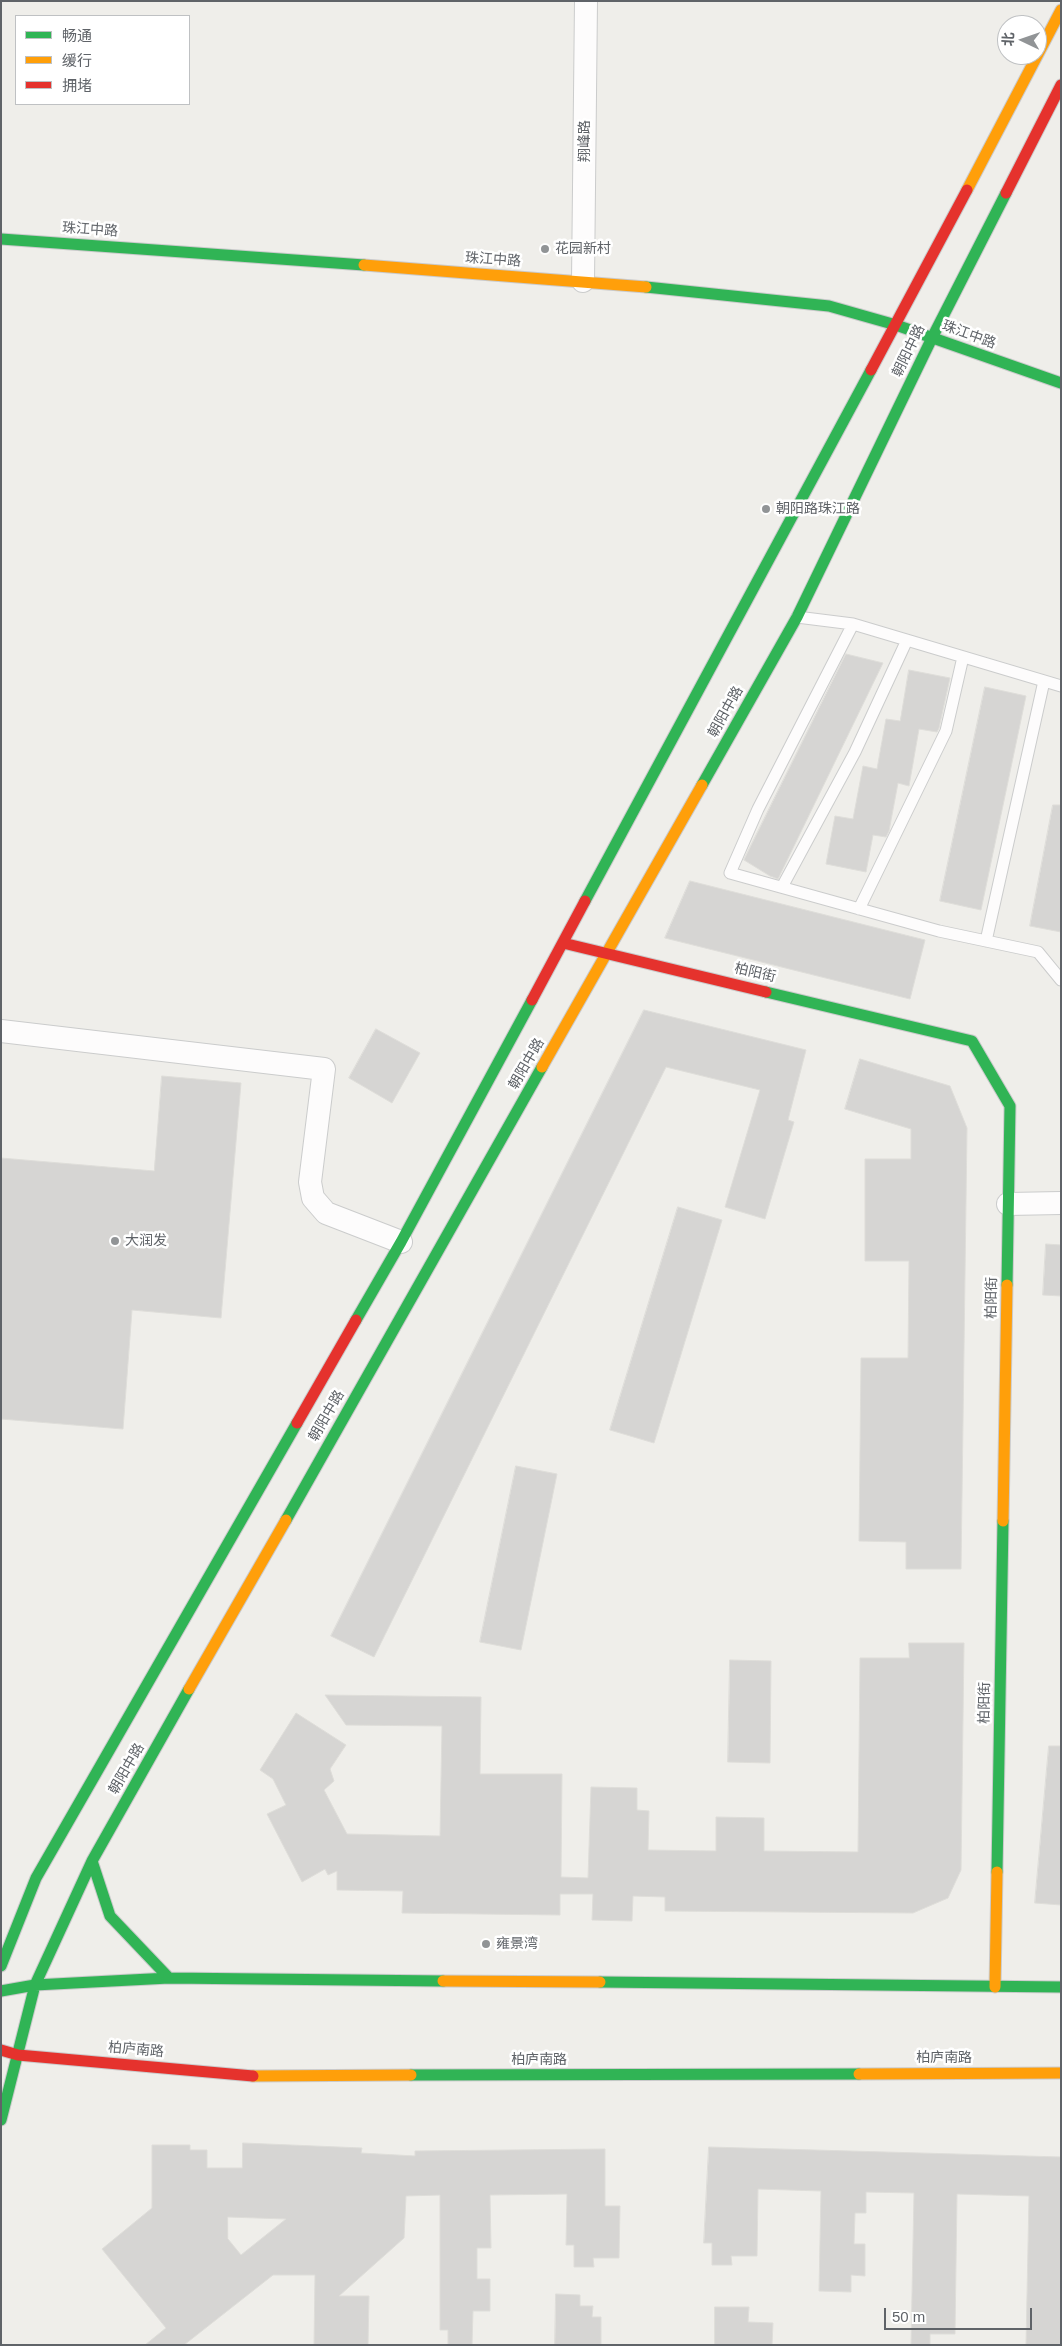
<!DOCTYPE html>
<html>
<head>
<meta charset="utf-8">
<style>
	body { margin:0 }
	#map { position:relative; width:1062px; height:2346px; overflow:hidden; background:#efeeea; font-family:Arial,"Noto Sans SC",sans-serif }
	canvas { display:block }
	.frame { position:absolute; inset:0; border:2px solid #5f6368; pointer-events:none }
	.legend { position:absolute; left:15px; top:15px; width:175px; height:90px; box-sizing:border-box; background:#fff; border:1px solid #bfc1c3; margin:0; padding:6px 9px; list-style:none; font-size:15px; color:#5f6368 }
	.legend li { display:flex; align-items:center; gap:10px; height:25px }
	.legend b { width:25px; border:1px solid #bfc1c3 }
	.north { position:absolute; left:997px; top:15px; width:50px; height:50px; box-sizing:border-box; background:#fff; border:1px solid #bfc1c3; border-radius:50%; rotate:273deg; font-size:14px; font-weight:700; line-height:20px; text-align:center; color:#5f6368 }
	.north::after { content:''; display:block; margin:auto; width:18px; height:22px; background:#919496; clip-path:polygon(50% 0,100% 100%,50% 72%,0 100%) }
	.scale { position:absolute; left:884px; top:2308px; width:148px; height:22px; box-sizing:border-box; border:2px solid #5f6368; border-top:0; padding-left:6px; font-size:15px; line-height:18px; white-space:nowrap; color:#5f6368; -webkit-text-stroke:4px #fff; paint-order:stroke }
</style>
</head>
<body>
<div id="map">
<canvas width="1062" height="2346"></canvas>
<div class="frame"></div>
<ul class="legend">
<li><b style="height:6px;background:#30b455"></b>畅通</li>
<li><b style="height:6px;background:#ff9f0a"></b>缓行</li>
<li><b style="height:6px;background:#e5322d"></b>拥堵</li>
</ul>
<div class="north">北</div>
<div class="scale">50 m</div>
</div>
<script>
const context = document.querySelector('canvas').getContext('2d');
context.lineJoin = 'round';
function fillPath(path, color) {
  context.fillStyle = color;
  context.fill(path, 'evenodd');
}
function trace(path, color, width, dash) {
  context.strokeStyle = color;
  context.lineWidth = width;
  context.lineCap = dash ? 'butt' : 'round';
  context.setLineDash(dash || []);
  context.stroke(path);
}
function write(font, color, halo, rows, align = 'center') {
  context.font = font + ' Arial,"Noto Sans SC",sans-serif';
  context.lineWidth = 5;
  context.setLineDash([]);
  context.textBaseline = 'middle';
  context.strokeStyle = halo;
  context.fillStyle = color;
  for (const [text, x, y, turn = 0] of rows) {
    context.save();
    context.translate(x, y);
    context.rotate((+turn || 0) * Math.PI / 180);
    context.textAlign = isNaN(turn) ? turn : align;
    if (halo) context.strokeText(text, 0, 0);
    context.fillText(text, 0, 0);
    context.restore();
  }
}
const building = new Path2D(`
	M846,654L883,663L778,879L770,876L744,860Z
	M909,670L950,678L939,728L937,732L919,729L909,786L898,783L889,831L886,837L873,835L866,872L826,864L835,816L853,819L863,766L877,769L886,719L900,721Z
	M985,687L1026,696L981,910L940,901Z
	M1053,805H1061V932L1030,926Z
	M690,881L925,940L910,999L665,938Z
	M644,1010L806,1050L788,1120L794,1122L765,1219L725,1207L760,1090L666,1067L374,1657L331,1636Z
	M376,1029L420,1053L392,1103L349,1078Z
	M860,1059L950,1086L967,1128L961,1569H906V1542L859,1541L861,1358H908L909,1261H865V1159H911V1129L845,1109Z
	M162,1076L241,1083L221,1318L132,1310L123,1429L1,1419V1158L154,1171Z
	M678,1207L722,1220L654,1443L610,1430Z
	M1046,1244L1061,1245V1296L1043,1295Z
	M516,1466L557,1474L521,1650L480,1642Z
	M909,1643H964L961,1870L948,1898L913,1913L665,1911V1897L633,1896L632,1921L592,1920L593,1894H560V1915L402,1913L403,1891L337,1890V1871L328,1875L325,1869L302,1882L267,1814L286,1805L273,1779L260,1770L296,1713L346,1745L330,1769L334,1781L324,1790L347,1834L440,1836L442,1726L346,1725L325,1695L481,1697L480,1774H562L561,1877L588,1878L591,1787L637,1788V1810L649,1811L648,1850L716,1851V1817L764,1818V1851L858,1852L860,1658H909Z
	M730,1660L771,1661L770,1763L728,1762Z
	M1049,1746H1061V1905L1035,1903Z
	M243,2143L362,2148L361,2153L415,2156V2151L605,2149V2206H620L619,2258H593L594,2267H574V2245H566L567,2194L490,2195L491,2248H477V2279H490V2311H473L472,2345H448V2330H440V2195L406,2196L404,2238L339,2296H369L368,2345H314L315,2275H273L184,2345H145L166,2328L102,2249L152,2208V2145H190V2150H207V2168H242ZM228,2217L286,2219L241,2255L228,2239Z
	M709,2147L1061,2157V2345H1026L1029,2196L957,2194L955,2334H930V2345H911L914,2193L866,2192V2213H855L854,2244H865V2276L851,2275V2292L819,2291L821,2191L758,2189L757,2256H731L732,2265H712V2243H704Z
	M556,2294L580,2295V2306H593L592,2317H601V2345H555Z
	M715,2307H749L748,2322L773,2323L772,2345H715Z`);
fillPath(building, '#d6d5d3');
trace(building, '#deddd9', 1);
const lane = new Path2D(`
	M797,617L853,624L1061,686
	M853,624L758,809L730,873L939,931L1038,952L1061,980
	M782,887L855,752L907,640
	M859,909L946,731L963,657
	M986,941L1044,681`);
const street = new Path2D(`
	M583,281L586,1
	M1,1031L324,1069L310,1182L313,1198L326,1213L401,1242
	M1008,1204L1061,1203`);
const fast = new Path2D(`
	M1,239L364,265
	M646,287L829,306L896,325L1061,383
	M702,785L797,617L932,338L1006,193
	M585,901L871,370
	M766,992L972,1041L1010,1106L1007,1285
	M356,1320L401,1242L532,1000
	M286,1520L542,1067
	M92,1861L110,1916L169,1978
	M997,1872L1003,1521
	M1,1966L36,1878L297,1423
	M600,1982L1061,1987
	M1,1991L35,1985L169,1978L443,1981
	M411,2075L859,2074
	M1,2120L35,1985L92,1861L189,1689`);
const slow = new Path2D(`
	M967,190L1061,10
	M364,265L646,287
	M542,1067L702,785
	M1003,1521L1007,1285
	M189,1689L286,1520
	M443,1981L600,1982
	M995,1987L997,1872
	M859,2074L1061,2073
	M253,2076L411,2075`);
const jam = new Path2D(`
	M1006,193L1061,85
	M871,370L967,190
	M563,943L766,992
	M532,1000L585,901
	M297,1423L356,1320
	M1,2050L18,2055L253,2076`);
trace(lane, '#cbcccc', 13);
trace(street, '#cbcccc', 24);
trace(fast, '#cacacb', 13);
trace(slow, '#cacacb', 13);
trace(jam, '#cacacb', 13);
trace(lane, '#fdfcfc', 11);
trace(street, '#fdfcfc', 22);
trace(fast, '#30b455', 11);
trace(slow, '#ff9f0a', 11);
trace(jam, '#e5322d', 11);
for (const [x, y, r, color] of [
	[545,249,5,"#919496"],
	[766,509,5,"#919496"],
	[115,1241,5,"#919496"],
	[486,1944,5,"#919496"]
]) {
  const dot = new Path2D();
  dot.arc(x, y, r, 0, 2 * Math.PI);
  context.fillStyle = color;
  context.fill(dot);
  trace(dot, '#fff', 2);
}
write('14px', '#5f6368', '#fff', [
	["翔峰路",585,141,-90],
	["珠江中路",90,230,4],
	["珠江中路",493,260,4],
	["珠江中路",969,335,20],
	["朝阳中路",909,351,-64],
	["朝阳中路",726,712,-61],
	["柏阳街",755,973,13],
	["朝阳中路",527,1064,-60],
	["柏阳街",992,1298,-89],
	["朝阳中路",327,1416,-60],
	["柏阳街",985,1703,-89],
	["朝阳中路",127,1769,-60],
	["柏庐南路",136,2050,5],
	["柏庐南路",944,2058],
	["柏庐南路",539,2060]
]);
write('14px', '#5f6368', '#fff', [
	["花园新村",555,249],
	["朝阳路珠江路",776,509],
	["大润发",125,1241],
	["雍景湾",496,1944]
], 'left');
</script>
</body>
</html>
